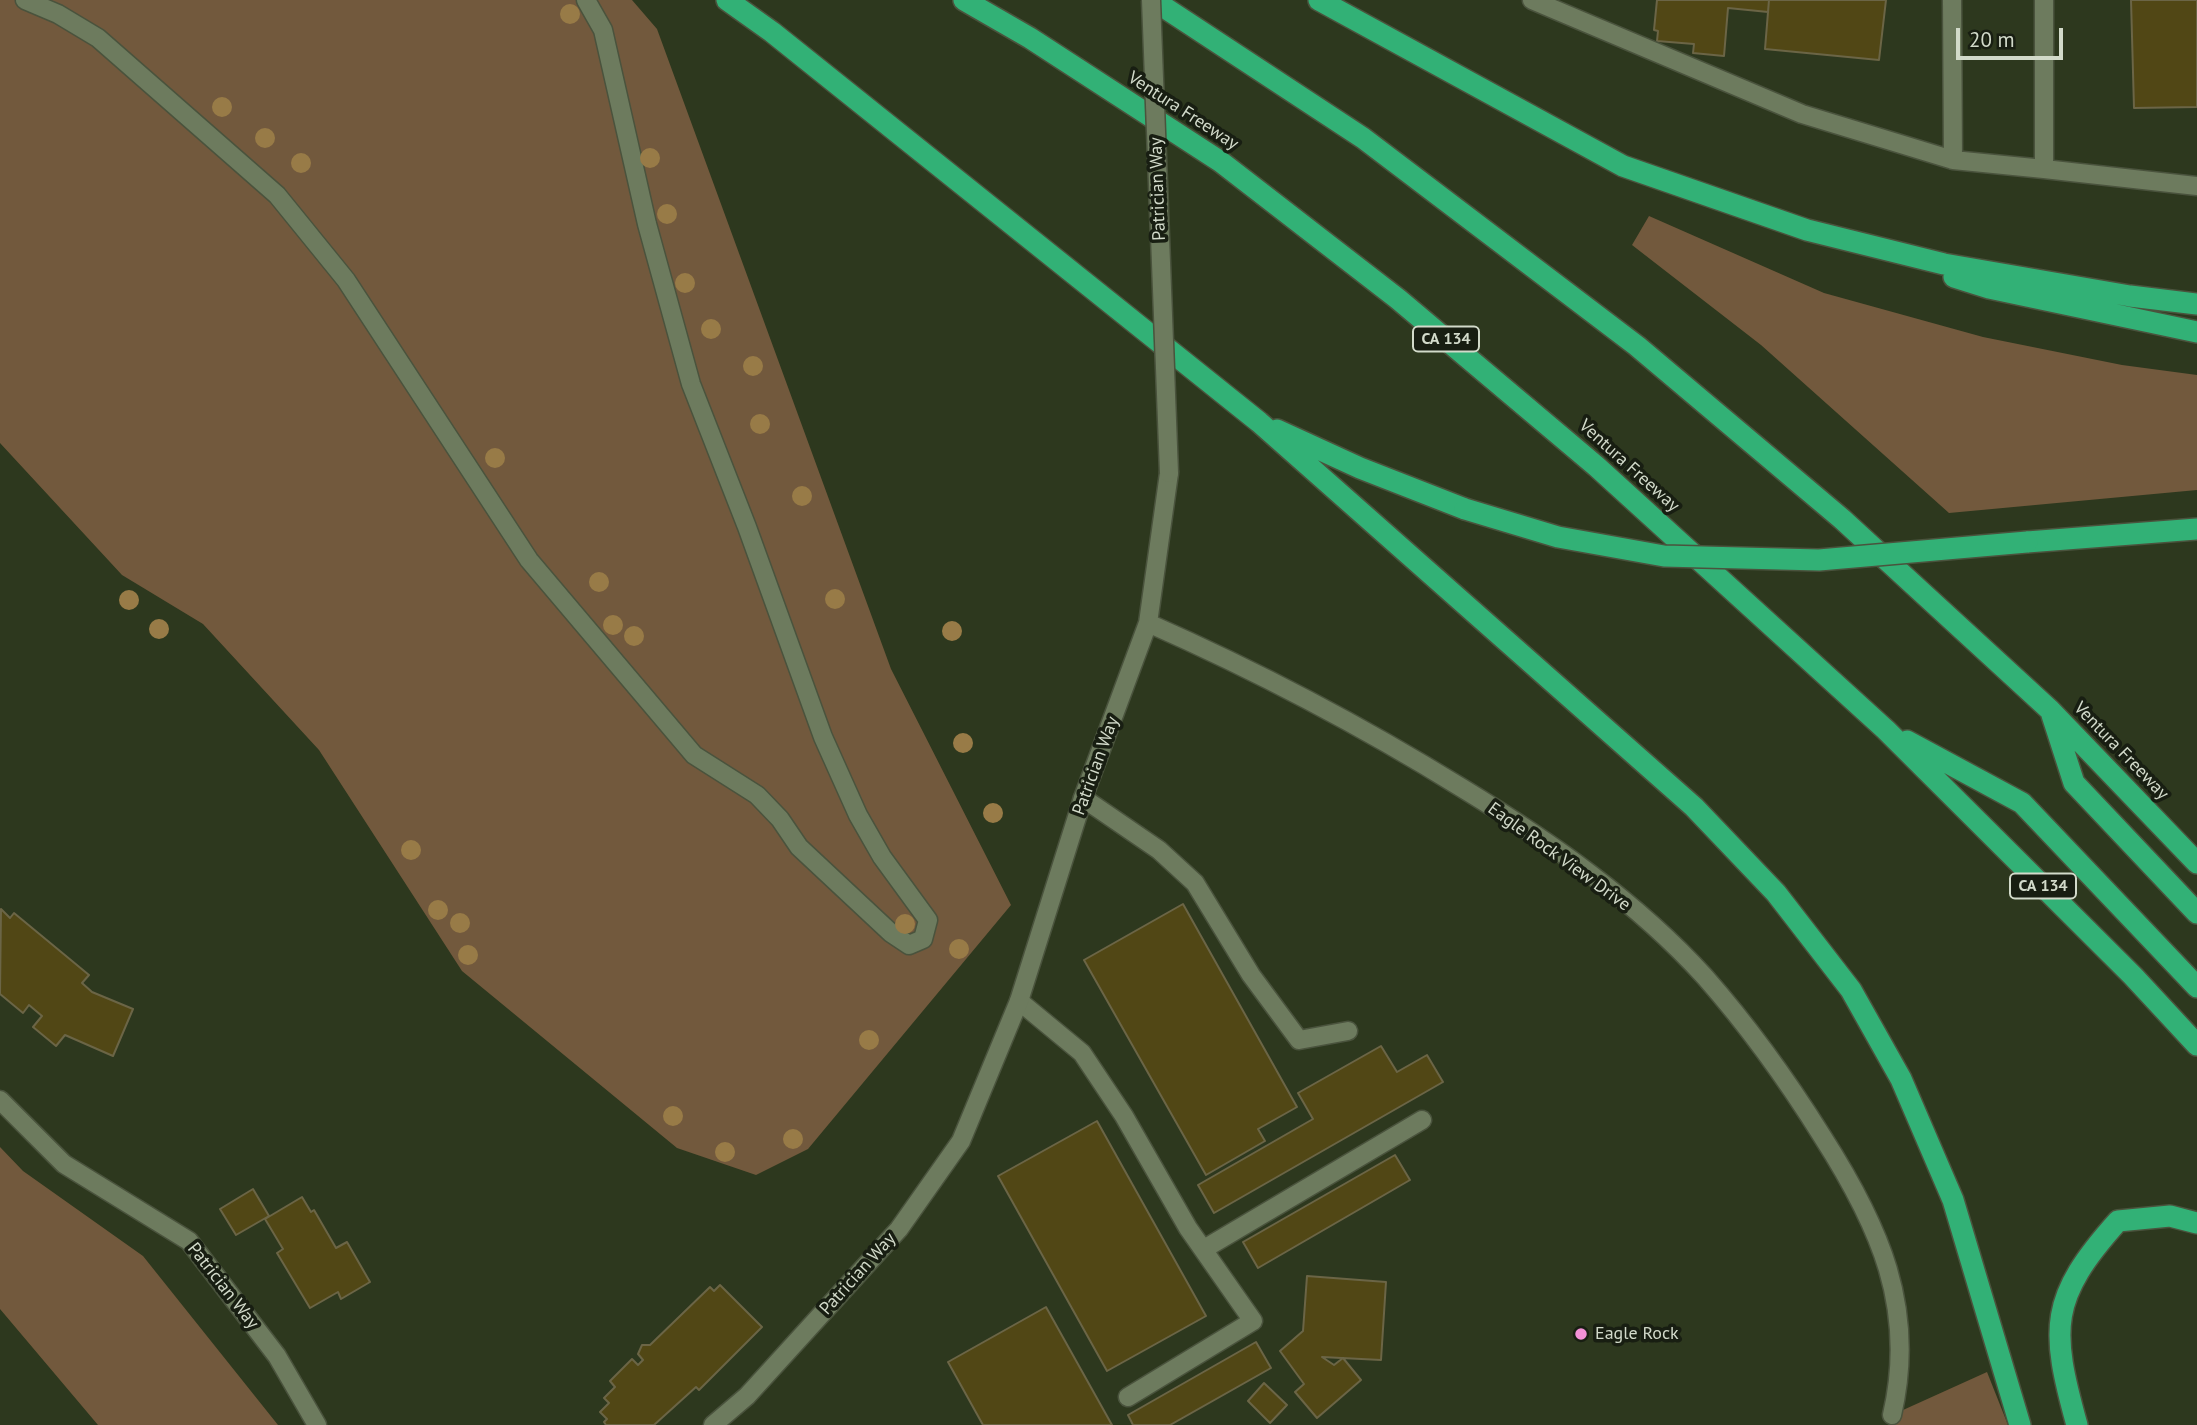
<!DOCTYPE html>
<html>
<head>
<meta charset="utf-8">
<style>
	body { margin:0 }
	#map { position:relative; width:2197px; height:1425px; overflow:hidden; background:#2d381e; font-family:"PT Sans",sans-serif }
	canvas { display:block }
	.scale { position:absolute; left:1956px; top:28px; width:107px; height:32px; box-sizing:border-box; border:4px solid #d2daca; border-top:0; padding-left:9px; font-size:21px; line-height:24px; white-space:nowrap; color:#d2daca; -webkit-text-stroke:5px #181e12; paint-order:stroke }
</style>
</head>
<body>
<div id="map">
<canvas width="2197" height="1425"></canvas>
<div class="scale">20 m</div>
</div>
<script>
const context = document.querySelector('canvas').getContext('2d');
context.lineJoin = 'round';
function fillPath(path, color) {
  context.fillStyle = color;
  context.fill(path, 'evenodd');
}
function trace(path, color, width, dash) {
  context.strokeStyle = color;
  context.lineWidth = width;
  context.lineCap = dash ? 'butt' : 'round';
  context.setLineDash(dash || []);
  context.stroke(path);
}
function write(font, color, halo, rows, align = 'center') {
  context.font = font + ' "PT Sans",sans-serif';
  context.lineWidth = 7;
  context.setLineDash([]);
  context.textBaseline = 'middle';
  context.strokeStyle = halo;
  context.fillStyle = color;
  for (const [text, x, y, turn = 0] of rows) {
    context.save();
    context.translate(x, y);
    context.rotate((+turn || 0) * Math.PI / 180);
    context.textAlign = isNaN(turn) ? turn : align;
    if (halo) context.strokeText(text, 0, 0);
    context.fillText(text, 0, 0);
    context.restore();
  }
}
fillPath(new Path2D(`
	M0,0H632L657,29L891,669L1011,905L808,1149L756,1175L677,1148L462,971L319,750L203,624L122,575L0,443Z
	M1649,216L1824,293L1983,337L2122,365L2197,375V490L1949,513L1761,345L1632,245Z
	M0,1147L23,1171L143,1256L278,1425H98L0,1309Z
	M1987,1372L2008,1425H1889L1892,1415Z`), '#72593d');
const building = new Path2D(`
	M1657,0H1769L1768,12L1728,8L1724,56L1693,53L1694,44L1657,41L1658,31L1654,30Z
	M1769,0H1886L1879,60L1765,49Z
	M2131,0H2197V107L2134,108Z
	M1183,904L1297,1107L1258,1129L1265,1141L1206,1175L1084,960Z
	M1,909L10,918L14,913L89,975L82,983L92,992L133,1009L113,1056L65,1035L56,1046L33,1027L42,1016L29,1005L23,1013L0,994Z
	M1381,1046L1397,1072L1427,1055L1443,1082L1214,1213L1198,1185L1313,1119L1298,1093Z
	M1097,1121L1206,1316L1107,1371L998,1176Z
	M1395,1155L1410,1180L1258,1268L1243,1242Z
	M253,1189L269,1216L236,1235L220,1209Z
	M302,1197L311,1212L314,1210L336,1248L347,1242L370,1282L341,1299L338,1292L310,1308L277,1253L283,1249L265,1219Z
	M1307,1276L1386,1282L1381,1360L1322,1357L1334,1365L1343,1358L1361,1380L1317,1418L1295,1392L1304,1384L1280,1351L1303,1331Z
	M720,1285L762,1327L699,1390L696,1387L654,1425H606L604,1422L607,1419L600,1412L609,1403L604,1398L615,1387L610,1381L632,1359L638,1365L643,1360L638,1354L642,1345H650L710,1287L714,1291Z
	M1046,1307L1112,1425H983L948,1362Z
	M1256,1342L1271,1368L1170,1425H1133L1128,1415Z
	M1264,1383L1287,1405L1270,1423L1248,1401Z`);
fillPath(building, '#514715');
trace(building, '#6b6546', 2);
const lane = new Path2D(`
	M25,0L58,14L98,38L277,195L346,280L529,560L694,755L757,795L780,819L799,847L891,933L909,945L923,939L928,920L882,857L858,815L823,737L747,527L691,384L647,224L603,30L586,0
	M1532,0L1802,114L1953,160L2044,169V0
	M1952,0L1953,160
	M2044,169L2197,186
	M1083,798L1159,850L1195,883L1251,975L1299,1040L1348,1031
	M1019,1001L1082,1053L1124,1116L1188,1228L1253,1321L1128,1397
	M1204,1249L1422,1120`);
const street = new Path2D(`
	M1148,623C1257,671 1360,725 1462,788C1549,841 1636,901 1705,977C1749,1027 1787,1080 1822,1136C1879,1225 1917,1308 1892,1415
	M0,1100L64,1164L189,1241L277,1356L317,1425
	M713,1425L747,1396L899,1229L961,1141L1019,1001L1083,798L1148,623L1169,473`);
const highway = new Path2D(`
	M727,0L772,32L1259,422L1694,807L1776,893L1851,990L1901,1079L1953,1200L2020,1425
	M964,0L1030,38L1221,162L1398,299L1596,466L1886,730L2133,976L2197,1045
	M1153,0L1363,138L1637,346L1842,519L2050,710L2197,863
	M1319,0L1623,166L1807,230L1944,264L2130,296L2197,304
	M1954,277L1989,288L2197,332
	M1277,430L1360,468L1465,509
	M2027,542L2197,529
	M2052,715L2074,783L2197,913
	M1907,741L2022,803L2197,987
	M2077,1425C2050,1328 2049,1298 2118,1221L2170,1216L2197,1223`);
trace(lane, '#4a533d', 21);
trace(street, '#4a533d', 21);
trace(highway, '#4a533d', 24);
trace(lane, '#6d7b5e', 18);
trace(street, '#6d7b5e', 18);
trace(highway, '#32b176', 21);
const streetBridge = new Path2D(`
	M1151,0L1169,473`);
const highwayBridge = new Path2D(`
	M1465,509L1558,537L1664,556L1819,560L2027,542`);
trace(streetBridge, '#4a533d', 21, []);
trace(highwayBridge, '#4a533d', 24, []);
trace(streetBridge, '#6d7b5e', 18);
trace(highwayBridge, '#32b176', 21);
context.fillStyle = '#987b47';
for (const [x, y] of [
	[570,14],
	[222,107],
	[265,138],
	[650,158],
	[301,163],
	[667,214],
	[685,283],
	[711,329],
	[753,366],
	[760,424],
	[495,458],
	[802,496],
	[599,582],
	[835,599],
	[129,600],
	[613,625],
	[159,629],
	[952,631],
	[634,636],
	[963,743],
	[993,813],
	[411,850],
	[438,910],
	[460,923],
	[905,924],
	[959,949],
	[468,955],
	[869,1040],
	[673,1116],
	[793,1139],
	[725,1152]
]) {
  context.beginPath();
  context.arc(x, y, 10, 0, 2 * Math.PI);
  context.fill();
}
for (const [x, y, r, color] of [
	[1581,1334,7,"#f391d6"]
]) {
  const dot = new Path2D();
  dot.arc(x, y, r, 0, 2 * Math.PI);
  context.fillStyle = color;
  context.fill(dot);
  trace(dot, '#181e12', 2.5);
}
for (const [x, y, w] of [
	[1446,339,66],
	[2043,886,66]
]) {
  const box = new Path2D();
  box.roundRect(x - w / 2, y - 12.5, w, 25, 5);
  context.fillStyle = '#181e12';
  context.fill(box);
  trace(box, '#d2daca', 2);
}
write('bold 16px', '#d2daca', null, [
	["CA 134",1446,339],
	["CA 134",2043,886]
]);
write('18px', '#d2daca', '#181e12', [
	["Ventura Freeway",1183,111,33],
	["Patrician Way",1158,189,-92],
	["Ventura Freeway",1629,466,42],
	["Ventura Freeway",2121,751,46],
	["Patrician Way",1096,766,-70],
	["Eagle Rock View Drive",1559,857,36],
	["Patrician Way",858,1274,-48],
	["Patrician Way",223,1286,52]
]);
write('18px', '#d2daca', '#181e12', [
	["Eagle Rock",1595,1334]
], 'left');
</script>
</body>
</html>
